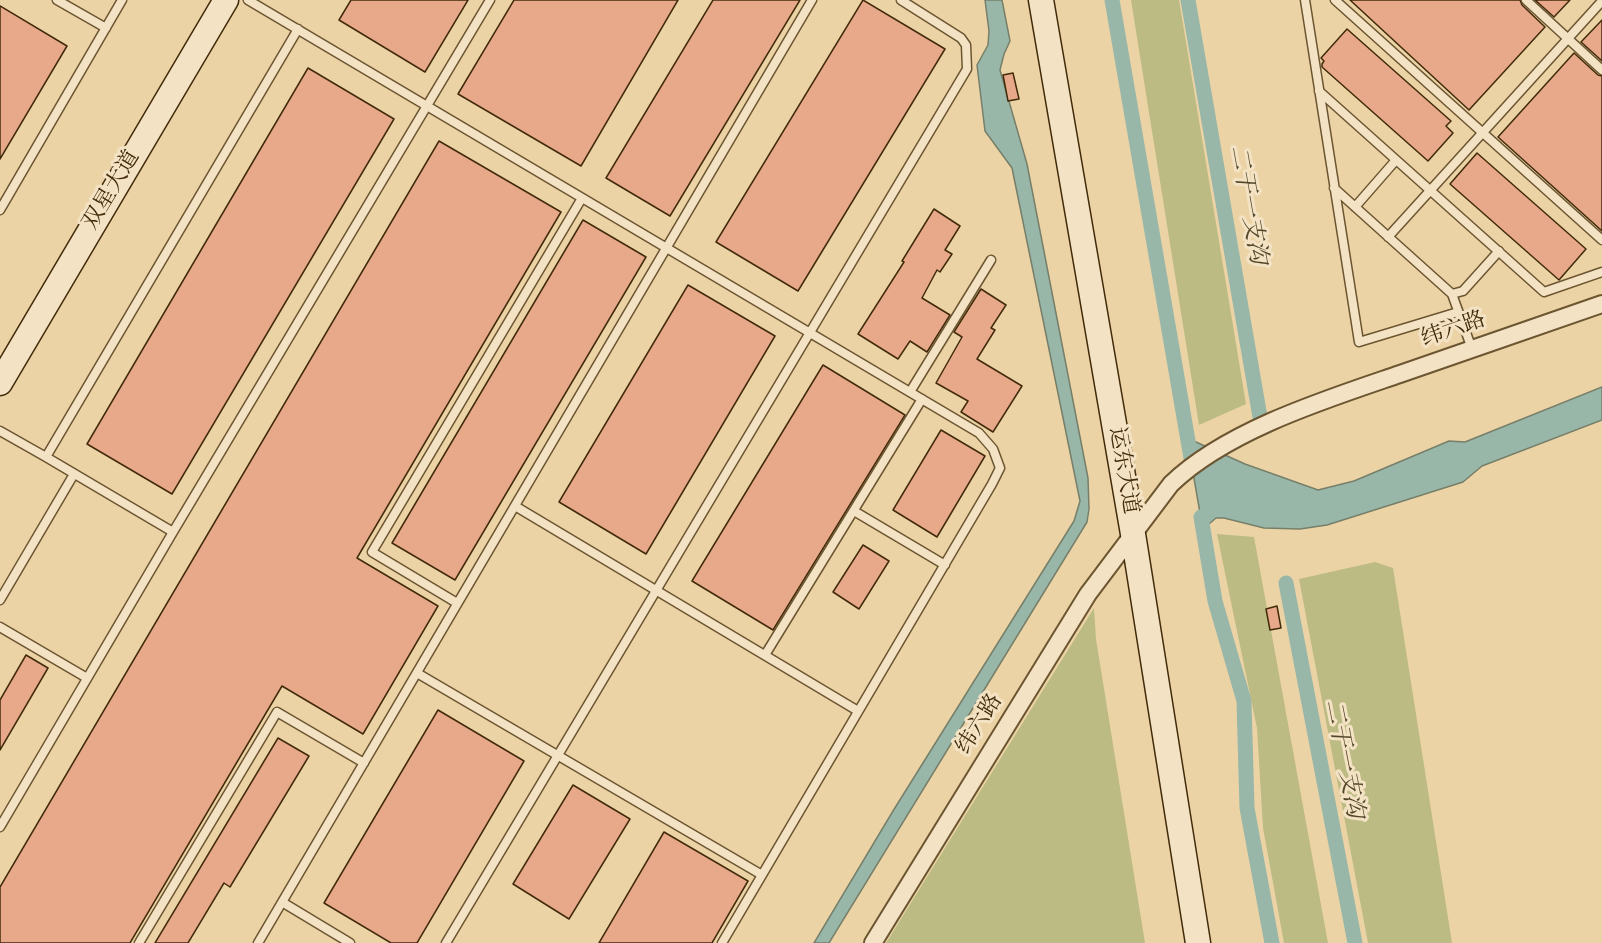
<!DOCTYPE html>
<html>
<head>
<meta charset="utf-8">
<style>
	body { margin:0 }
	canvas { display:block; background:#ecd3a5 }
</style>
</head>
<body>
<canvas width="1602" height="943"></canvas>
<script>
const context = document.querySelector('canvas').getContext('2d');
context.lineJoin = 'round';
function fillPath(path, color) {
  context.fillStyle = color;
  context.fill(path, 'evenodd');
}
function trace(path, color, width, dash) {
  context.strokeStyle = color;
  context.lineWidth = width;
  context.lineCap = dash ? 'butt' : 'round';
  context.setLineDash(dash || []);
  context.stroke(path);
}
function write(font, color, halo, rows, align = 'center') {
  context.font = font + ' Vollkorn,"Noto Serif SC",serif';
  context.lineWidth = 6;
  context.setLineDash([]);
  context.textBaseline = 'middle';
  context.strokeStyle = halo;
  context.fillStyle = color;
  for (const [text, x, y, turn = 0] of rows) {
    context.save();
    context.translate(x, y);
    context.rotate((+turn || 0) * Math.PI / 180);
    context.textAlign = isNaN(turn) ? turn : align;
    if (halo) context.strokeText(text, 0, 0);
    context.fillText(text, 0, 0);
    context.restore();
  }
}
fillPath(new Path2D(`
	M1131,0H1179L1246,404L1199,425Z
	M1217,534L1254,537L1328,943H1284L1263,828L1257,728Z
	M1375,562L1393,568L1452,943H1368L1299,579Z
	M1094,608L1096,639L1145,943H886Z`), '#bcbb83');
const water = new Path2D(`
	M985,0H1002L1010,41L1004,54L1000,70L1027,164L1088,478L1089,509L1087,522L829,943H814L893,811L1074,521L1080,501L1012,168L985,131L977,65L988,45L989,31Z
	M1602,387V420L1482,466L1463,482L1327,525L1300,529L1264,528L1224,518H1216L1209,524L1204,536L1187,438L1245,464L1318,490L1354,481L1449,441L1465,442Z`);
fillPath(water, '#99b7a9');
trace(water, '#767f69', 1.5);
trace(new Path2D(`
	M1112,0L1191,458
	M1188,0L1260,417
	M1201,517L1215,601L1244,701L1247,808L1272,943
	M1286,583L1355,943`), '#99b7a9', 15);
const building = new Path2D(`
	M351,0H468L425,72L339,20Z
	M514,0H678L581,166L458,94Z
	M713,0H800L670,216L606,178Z
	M863,0L945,49L798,291L716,242Z
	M1350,0H1520L1522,5L1545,27L1469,110Z
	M1535,0H1570L1554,17Z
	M0,6L67,46L0,159Z
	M1602,20V61L1581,42Z
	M1347,29L1451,121L1446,126L1453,133L1428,161L1322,67V64L1324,61L1321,58Z
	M1574,53L1598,75L1602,76V231L1498,137Z
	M308,68L394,119L172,494L87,444Z
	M1013,73L1019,99L1008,101L1003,75Z
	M439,141L561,212L357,558L438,606L363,734L282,686L130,943H0V887Z
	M1477,153L1586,249L1559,280L1450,184Z
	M934,209L960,226L945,250L952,254L940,272L937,270L922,298L950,315L927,352L910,341L898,359L858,334L904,262L902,261Z
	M583,220L646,257L455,580L392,543Z
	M688,285L775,336L646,554L559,502Z
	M981,289L1006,305L991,328L995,330L977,359L1022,386L993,432L961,412L968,401L936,383L962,337L954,332Z
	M823,365L905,415L773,630L692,581Z
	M941,430L985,456L937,537L893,510Z
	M863,545L889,561L859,609L833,592Z
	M1277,606L1281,628L1270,630L1266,609Z
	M26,655L48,668L0,750V700Z
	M438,710L524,761L417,943H391L324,903Z
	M278,738L309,756L230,887L224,883L188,943H155Z
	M573,785L630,819L569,919L513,884Z
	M664,832L748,881L712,943H599Z`);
fillPath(building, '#e8a98a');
trace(building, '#412b0a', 1.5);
const lane = new Path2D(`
	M57,0L106,28
	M248,0L979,433L993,449L1000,468L992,484L722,943
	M1305,0L1359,342L1458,312
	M1335,0L1602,240
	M1526,0L1602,70
	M1319,91L1544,292L1602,272
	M1334,188L1452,294L1472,349
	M1355,207L1396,160
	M0,210L122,0
	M1388,237L1602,1
	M1452,294L1463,291L1499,251
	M910,392L991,260
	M0,431L46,457
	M515,506L858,711
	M854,511L945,565
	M173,532L46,457L298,29
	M0,600L74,474
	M457,603L372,552L582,198
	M0,627L87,678
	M765,655L922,399
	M417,673L762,875
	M0,827L173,532L490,0
	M282,902L350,943
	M139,943L277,712L364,763
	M258,943L812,0
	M446,943L967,69L966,45L961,38L901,0`);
const street = new Path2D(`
	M873,943L1088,594L1171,484C1227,430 1327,399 1400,374C1467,351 1535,327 1602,304`);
const secondary = new Path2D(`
	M1041,0L1133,534L1198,943
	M0,383L226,0`);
trace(lane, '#6c5531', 11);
trace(street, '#6c5531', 20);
trace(secondary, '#412b0a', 27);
trace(lane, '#f3e2c4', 8);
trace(street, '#f3e2c4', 16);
trace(secondary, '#f3e2c4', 24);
write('22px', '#412b0a', '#f3e2c4', [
	["双星大道",113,191,-59],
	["纬六路",1454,331,-19],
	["运东大道",1122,471,80],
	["纬六路",981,725,-58]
]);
write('italic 24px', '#53472a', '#f3e2c4', [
	["二干一支沟",1246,205,80],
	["二干一支沟",1342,759,79]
]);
</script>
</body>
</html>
